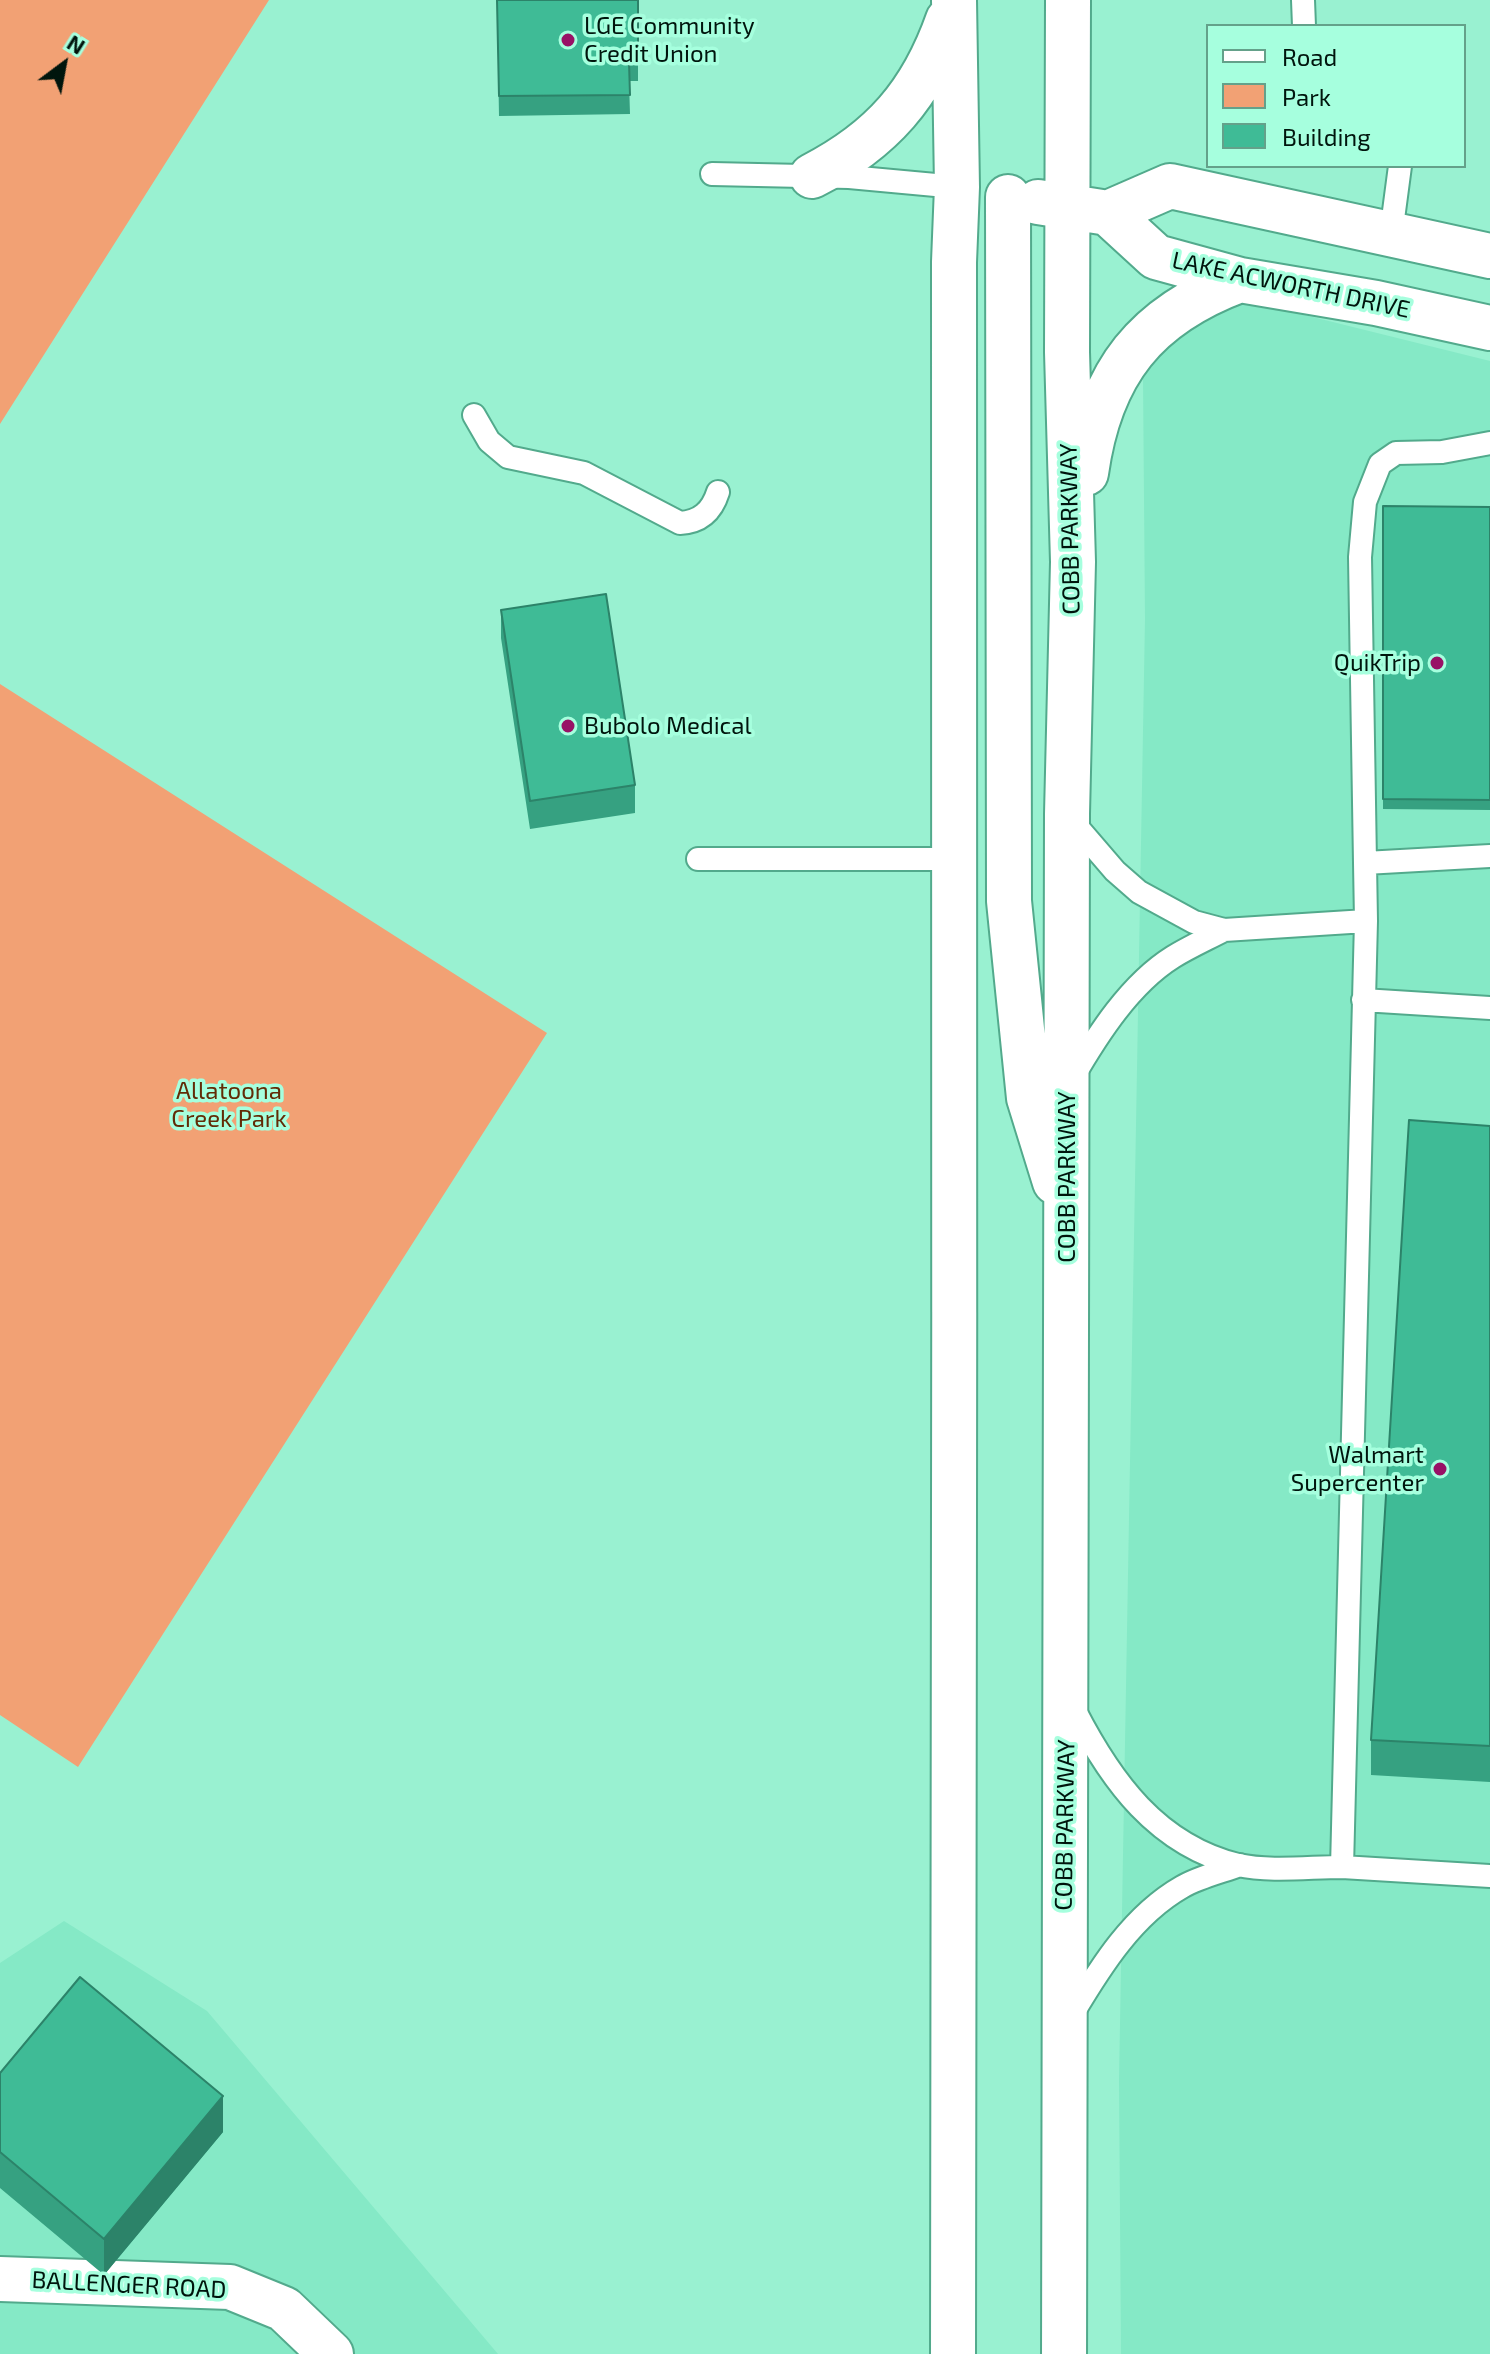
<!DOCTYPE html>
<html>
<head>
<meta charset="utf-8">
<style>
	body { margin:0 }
	#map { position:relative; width:1490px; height:2354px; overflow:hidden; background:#99f1d1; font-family:"Exo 2",sans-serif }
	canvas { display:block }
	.legend { position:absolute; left:1206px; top:24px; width:260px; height:144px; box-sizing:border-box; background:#a6ffde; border:2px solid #64a18a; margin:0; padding:10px 14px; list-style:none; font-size:24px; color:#00150d }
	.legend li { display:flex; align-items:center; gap:16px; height:40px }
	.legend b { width:40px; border:2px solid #64a18a }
	.north { position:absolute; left:24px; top:24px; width:80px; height:80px; -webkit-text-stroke:6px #a6ffde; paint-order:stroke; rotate:32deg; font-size:22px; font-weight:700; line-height:32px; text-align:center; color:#00150d }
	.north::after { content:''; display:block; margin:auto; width:28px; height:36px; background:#00150d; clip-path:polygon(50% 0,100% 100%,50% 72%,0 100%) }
</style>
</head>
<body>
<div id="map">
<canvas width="1490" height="2354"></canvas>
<ul class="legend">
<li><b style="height:10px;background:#fff"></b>Road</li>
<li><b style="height:22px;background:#f2a174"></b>Park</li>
<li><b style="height:22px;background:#3fbb96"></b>Building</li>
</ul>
<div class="north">N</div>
</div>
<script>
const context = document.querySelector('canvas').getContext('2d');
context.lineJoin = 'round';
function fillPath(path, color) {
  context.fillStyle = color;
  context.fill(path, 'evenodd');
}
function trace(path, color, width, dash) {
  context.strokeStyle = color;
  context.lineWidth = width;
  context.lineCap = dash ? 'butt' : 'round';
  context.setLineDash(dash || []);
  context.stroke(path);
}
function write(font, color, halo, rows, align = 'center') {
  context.font = font + ' "Exo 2",sans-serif';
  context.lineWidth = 7;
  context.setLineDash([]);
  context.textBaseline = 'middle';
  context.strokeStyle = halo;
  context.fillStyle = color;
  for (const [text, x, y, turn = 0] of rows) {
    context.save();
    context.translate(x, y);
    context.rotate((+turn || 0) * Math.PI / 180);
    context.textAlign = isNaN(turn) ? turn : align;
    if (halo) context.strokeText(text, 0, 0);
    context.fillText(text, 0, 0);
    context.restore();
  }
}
fillPath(new Path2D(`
	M1228,296L1490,361V2354H1121L1119,2080L1145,619L1143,378L1168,338Z
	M64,1921L207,2011L498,2354H0V1963Z`), '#85e9c6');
fillPath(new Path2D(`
	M0,0H269L0,424Z
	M0,684L547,1033L78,1767L0,1715Z`), '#f2a174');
const service = new Path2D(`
	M1303,0L1304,26
	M712,174L849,177L957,187
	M1391,234L1400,166
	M474,415L489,441L508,457L584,473L680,523C700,522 712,511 718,492
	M1490,443L1442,452L1396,453L1380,464L1365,502L1360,557L1365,863L1490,856
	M1072,821L1115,871L1139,892L1194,922L1224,930L1366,921L1342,1867C1310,1867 1270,1872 1238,1865C1157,1845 1111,1781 1075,1711
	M698,859H954
	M1365,863L1366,921
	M1363,1000L1490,1008
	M1073,1077C1098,1034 1130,984 1173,957C1189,947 1207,939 1224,930
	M1342,1867L1490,1876
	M1073,2013C1101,1966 1133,1915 1182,1887C1199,1877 1221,1872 1240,1865`);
const minor = new Path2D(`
	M0,2279L230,2287L284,2309L331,2354`);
const primary = new Path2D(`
	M812,176C882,140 922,94 948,20
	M1008,197L1009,901L1029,1098L1055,1182
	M1038,202L1108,213L1170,186L1490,256
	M1108,213L1156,257L1240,280L1376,303L1490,328
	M1086,473C1100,372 1146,315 1240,280
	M953,2354C949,1657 960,959 954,262L957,187L954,0
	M1064,2354L1067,814L1073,562L1067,352L1068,0`);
trace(service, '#52aa8c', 26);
trace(minor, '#52aa8c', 48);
trace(primary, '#52aa8c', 48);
trace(service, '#fff', 22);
trace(minor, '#fff', 44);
trace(primary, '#fff', 44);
fillPath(new Path2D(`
	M497,0H638V81H629L630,114L499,116Z
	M1383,506L1490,507V810L1383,809Z
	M501,610L635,785V813L530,829L501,638Z
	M1490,1126V1782L1371,1775V1740Z
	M0,2073L223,2132L104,2275L0,2188Z`), '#36a181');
fillPath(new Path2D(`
	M223,2096V2132L104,2275V2239Z`), '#2c8369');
const building = new Path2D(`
	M497,0H638V62H629L630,95L499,96Z
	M1383,506L1490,507V800L1383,799Z
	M606,594L635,785L530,801L501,610Z
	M1409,1120L1490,1126V1746L1371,1740Z
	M80,1977L223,2096L104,2239L0,2152V2073Z`);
fillPath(building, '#3fbb96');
trace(building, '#2c8369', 2);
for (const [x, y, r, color] of [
	[568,40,8,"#981166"],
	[1437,663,8,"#981166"],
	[568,726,8,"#981166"],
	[1440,1469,8,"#981166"]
]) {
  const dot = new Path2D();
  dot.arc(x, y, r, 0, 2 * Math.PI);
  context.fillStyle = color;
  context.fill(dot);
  trace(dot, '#a6ffde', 3);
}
write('24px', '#00150d', '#a6ffde', [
	["LGE Community",584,26],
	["Credit Union",584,54],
	["QuikTrip",1421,663,"right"],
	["Bubolo Medical",584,726],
	["Walmart",1424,1455,"right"],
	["Supercenter",1424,1483,"right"]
], 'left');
write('24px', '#00150d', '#a6ffde', [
	["LAKE ACWORTH DRIVE",1291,285,12],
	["COBB PARKWAY",1070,529,-91],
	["COBB PARKWAY",1067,1177,-90],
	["COBB PARKWAY",1065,1825,-89],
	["BALLENGER ROAD",129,2285,3]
]);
write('24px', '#622b06', '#a6ffde', [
	["Allatoona",229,1091],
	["Creek Park",229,1119]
]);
</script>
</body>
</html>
